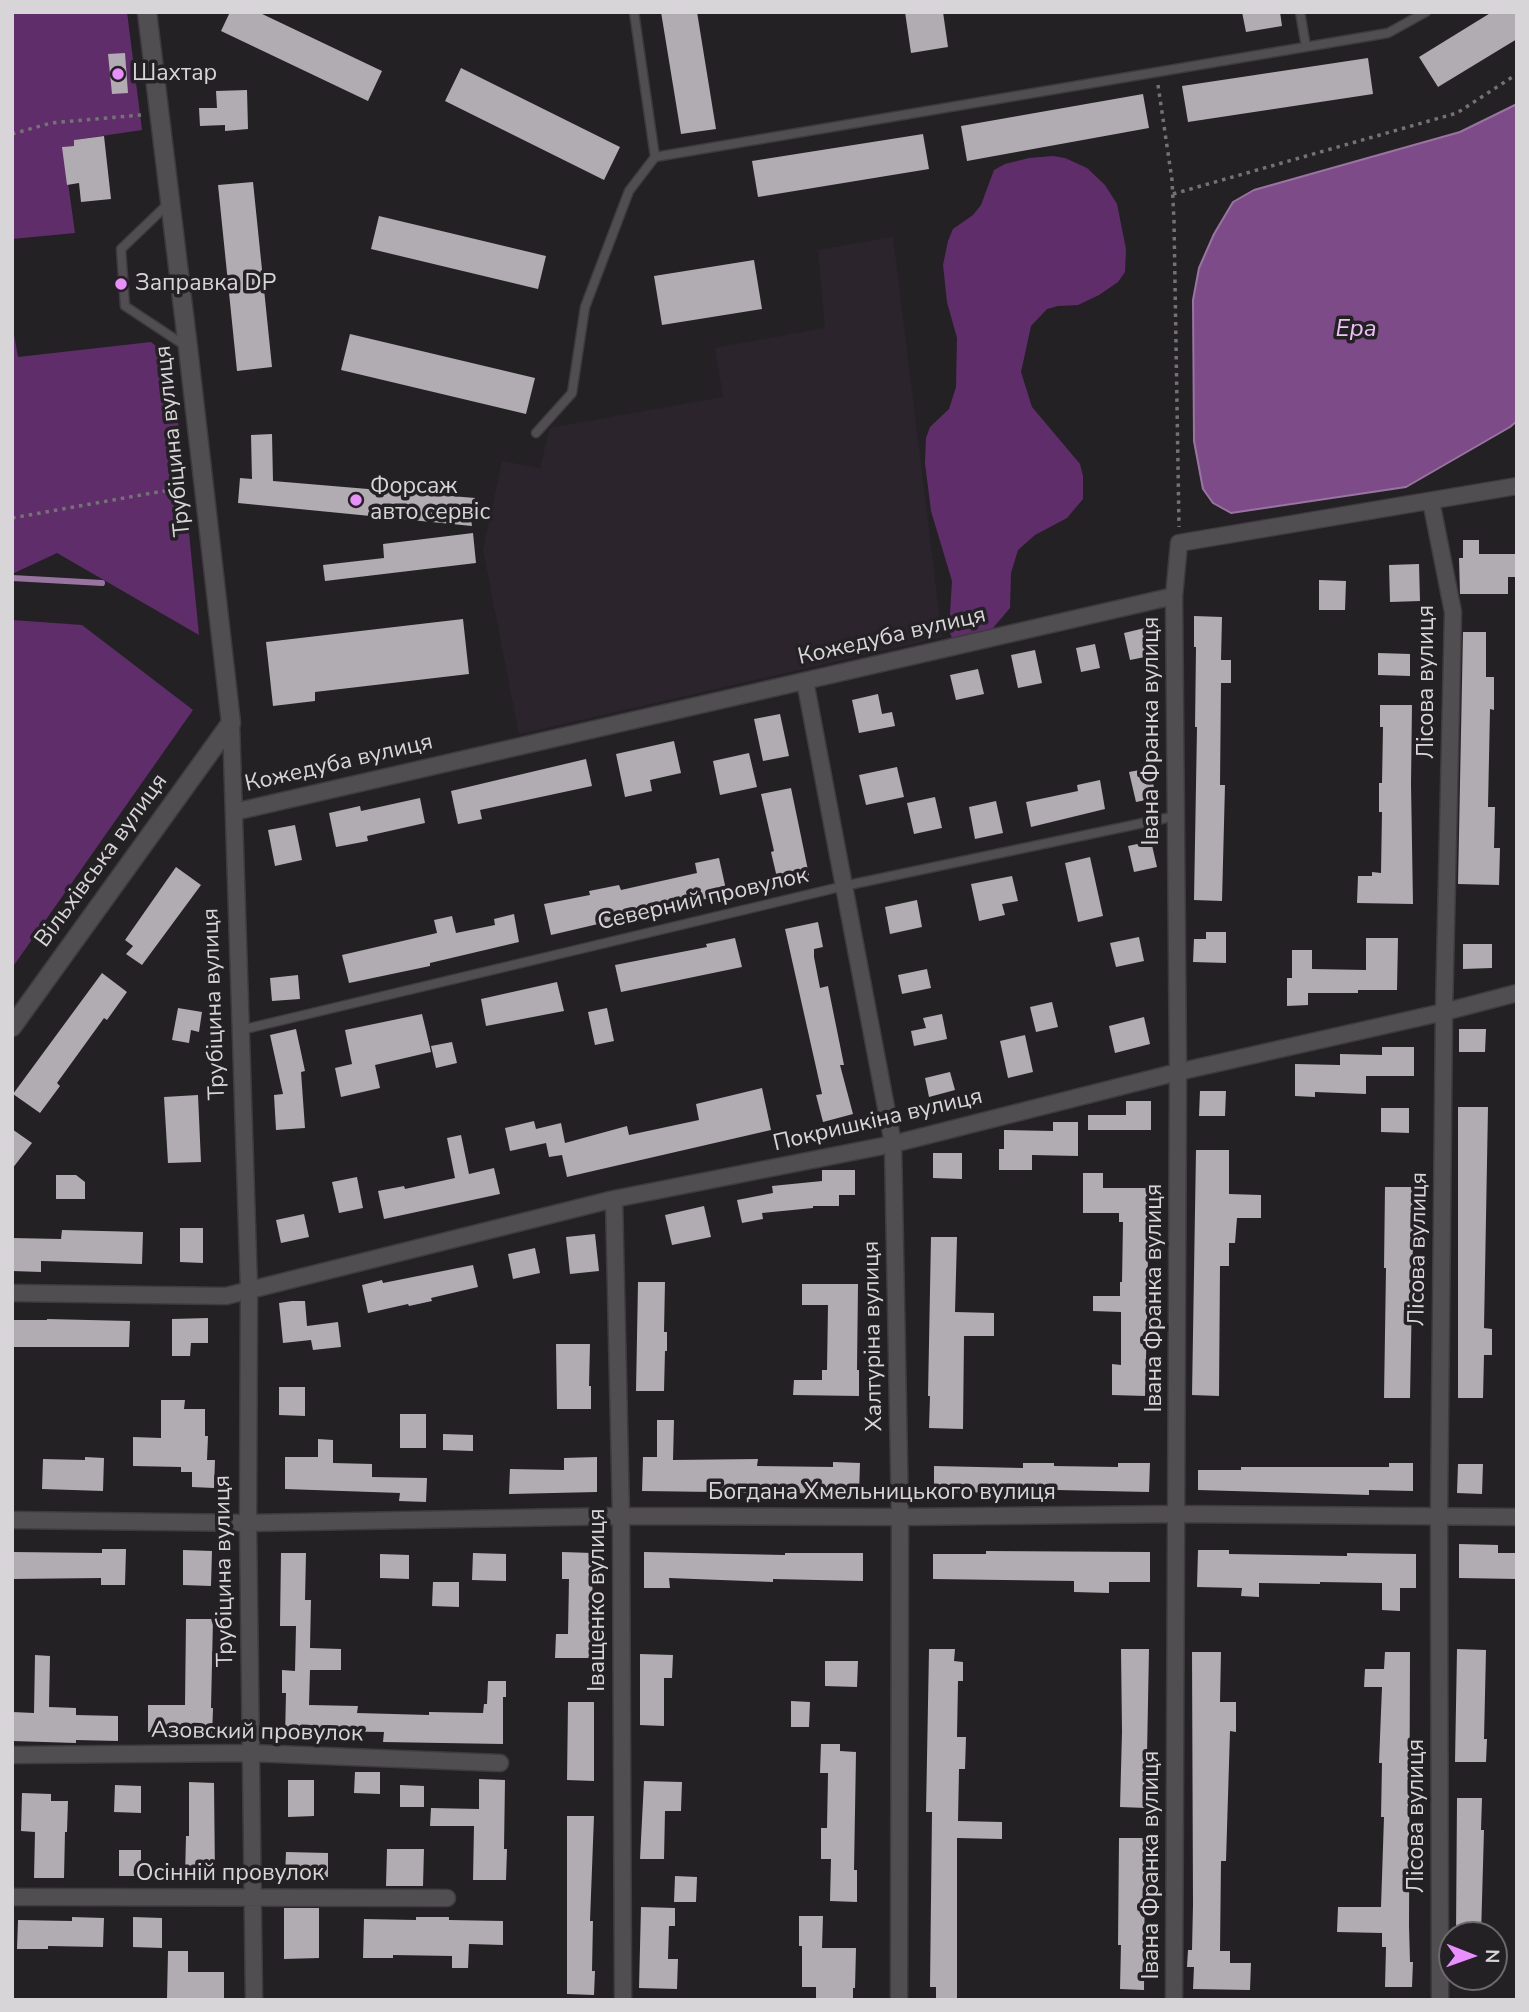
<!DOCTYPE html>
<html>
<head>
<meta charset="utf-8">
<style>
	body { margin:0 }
	#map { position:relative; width:1529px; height:2012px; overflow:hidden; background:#242124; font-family:"Nunito Sans",sans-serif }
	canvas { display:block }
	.frame { position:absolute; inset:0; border:14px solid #d7d5d8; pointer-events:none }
	.north { position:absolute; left:1438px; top:1921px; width:70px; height:70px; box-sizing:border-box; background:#242124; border:2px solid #6c696c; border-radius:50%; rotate:91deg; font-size:19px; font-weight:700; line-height:28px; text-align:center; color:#d7d5d8 }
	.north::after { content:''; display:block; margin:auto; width:24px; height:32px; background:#ea8dfd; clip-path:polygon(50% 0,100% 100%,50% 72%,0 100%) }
</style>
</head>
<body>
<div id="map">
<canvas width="1529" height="2012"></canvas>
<div class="frame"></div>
<div class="north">N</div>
</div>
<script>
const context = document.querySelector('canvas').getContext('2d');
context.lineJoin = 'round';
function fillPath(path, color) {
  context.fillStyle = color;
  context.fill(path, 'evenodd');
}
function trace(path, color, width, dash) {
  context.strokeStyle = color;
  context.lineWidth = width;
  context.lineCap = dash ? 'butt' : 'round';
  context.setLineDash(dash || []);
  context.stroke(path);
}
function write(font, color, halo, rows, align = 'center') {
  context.font = font + ' "Nunito Sans",sans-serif';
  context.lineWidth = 7;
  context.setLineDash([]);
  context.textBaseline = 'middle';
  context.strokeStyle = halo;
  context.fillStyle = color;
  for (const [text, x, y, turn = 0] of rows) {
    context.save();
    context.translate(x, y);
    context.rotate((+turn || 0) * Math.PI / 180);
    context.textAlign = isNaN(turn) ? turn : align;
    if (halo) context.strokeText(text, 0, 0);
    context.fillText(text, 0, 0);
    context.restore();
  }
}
fillPath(new Path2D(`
	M893,237L942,637L519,734L483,550L502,461L540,468L550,428L723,397L715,348L825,328L818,250Z`), '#2b242d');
fillPath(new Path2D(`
	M12,12H127L142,130L74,140V146L63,147L75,233L12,239Z
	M1053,156L1065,158L1087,168L1105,185L1117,204L1126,249L1125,272L1118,282L1099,295L1078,305L1058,306L1047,309L1031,326L1021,372L1032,407L1080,464L1083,476V499L1067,518L1035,535L1018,550L1011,573L1010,608L987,635L953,641L949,630L952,581L931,511L925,463L926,438L930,427L949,409L956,387L957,338L947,302L943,265L948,241L953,229L973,215L981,205L994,170L1005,164L1029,158Z
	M12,324L18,357L151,342L172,359L199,635L57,553L12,574Z
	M12,620L82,625L193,710L12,968Z`), '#5f2e6a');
const water = new Path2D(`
	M1517,104V421L1510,427L1406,487L1231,513L1213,503L1203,489L1194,441L1193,300L1199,268L1214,234L1233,202L1254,190L1460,132Z`);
fillPath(water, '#7e4b89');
trace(water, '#9974a1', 2);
trace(new Path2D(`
	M12,578L102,583`), '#9974a1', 6);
fillPath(new Path2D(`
	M230,12H258L382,71L368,101L221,31Z
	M661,12H697L716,129L681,134Z
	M905,12H943L948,47L911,53Z
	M1242,12H1280L1282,26L1246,32Z
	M1492,12H1517V39L1438,87L1419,57Z
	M125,53L128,93L112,94L108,54Z
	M1368,58L1373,94L1188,122L1182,86Z
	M461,68L620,147L604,180L445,101Z
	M247,90L248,129L225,131V125L200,126L199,108H217L216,91Z
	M1143,94L1149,128L967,161L961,126Z
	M923,134L929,169L758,197L752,161Z
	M104,136L111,199L81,202L79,183L67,185L62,147L74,146V140Z
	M253,182L272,367L237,371L218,185Z
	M379,216L546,256L538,289L371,249Z
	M754,260L762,309L662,325L654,276Z
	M350,334L535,378L526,414L341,370Z
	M272,434L273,481L475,498L474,514H470L472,526L238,503L240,478L252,479L251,435Z
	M473,533L476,563L325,581L323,565L384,558L383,544Z
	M1463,540H1479V554H1517V577H1508V594H1460L1459,558H1463Z
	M1419,564L1420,601L1390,602L1389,565Z
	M1319,580L1346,581L1345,610H1319Z
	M1194,616L1222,617L1221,660H1231V683H1221L1220,785H1225L1222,901L1194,900L1197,727H1195L1196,647H1194Z
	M463,619L469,674L315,692V701L273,706L266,642Z
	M1149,627L1155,655L1130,660L1124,633Z
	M1463,632H1486V677H1494V710L1490,709L1488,807H1495L1494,848H1500L1499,885L1458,884Z
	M1095,644L1100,668L1081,672L1076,648Z
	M1035,650L1042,683L1018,688L1011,655Z
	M1378,653L1410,654V676L1378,675Z
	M978,669L984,694L956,700L950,675Z
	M878,694L882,714L892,712L895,726L859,733L852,700Z
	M1380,705H1412L1411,784L1413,904L1357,903L1358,876H1372V872L1381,873L1382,812H1379V783H1382L1383,727H1380Z
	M780,714L789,756L763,761L754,719Z
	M674,741L681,773L650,780L652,791L625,797L616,754Z
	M749,753L757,787L720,795L713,761Z
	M586,759L592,786L480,810L482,819L458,824L451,791Z
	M897,767L904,797L866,805L859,775Z
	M1150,768L1156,798L1136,802L1129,772Z
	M1100,780L1105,809L1031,827L1026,802L1078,791L1077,785Z
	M791,788L809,875L778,882L771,852L774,851L761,794Z
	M935,797L942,828L914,834L907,803Z
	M420,798L425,823L367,836L368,841L336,847L329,813L360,806L361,811Z
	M996,801L1003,833L975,839L969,807Z
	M295,825L302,860L275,866L268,830Z
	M1151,841L1157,867L1134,872L1128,846Z
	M1090,857L1103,916L1078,922L1065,863Z
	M719,858L727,894L551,935L544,904L590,895L589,891L619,885L621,890L697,873L695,863Z
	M176,867L201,885L142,965L126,954L133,946L125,940Z
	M1012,876L1018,901L1002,904L1005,915L979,921L971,884Z
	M917,900L922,927L890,934L885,907Z
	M514,914L519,942L430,963V966L349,983L342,955L437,933L434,920L452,916L456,933L495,925L494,919Z
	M818,922L823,947L814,949V957L820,988L828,986L844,1065H840L853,1114L823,1122L816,1095L822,1094L785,929Z
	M1206,932H1226V963L1193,962L1194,939H1206Z
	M1139,937L1144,961L1116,967L1110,943Z
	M735,938L742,967L621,992L615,965L707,947L706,944Z
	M1366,938H1398L1397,990H1358V993H1308V1005L1287,1006V978H1292V950H1312V969L1366,970Z
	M1463,944H1492V968L1463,969Z
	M927,969L931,988L902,994L898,975Z
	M102,973L127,992L107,1020L104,1018L57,1083L60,1086L40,1113L13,1094Z
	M298,975L300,999L272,1001L270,978Z
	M557,982L564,1011L486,1026L481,999Z
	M1052,1002L1058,1027L1036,1032L1030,1007Z
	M178,1008L202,1012L199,1032L191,1030L189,1043L172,1040Z
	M607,1008L614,1041L595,1045L588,1012Z
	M422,1014L431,1052L375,1065L380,1088L341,1097L335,1068L352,1064L345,1030Z
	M942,1014L947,1039L914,1046L911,1031L926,1028L923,1018Z
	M1144,1017L1150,1044L1115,1053L1109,1026Z
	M296,1029L305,1071L301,1072L305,1128L276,1130L274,1095L283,1094L270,1035Z
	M1459,1029H1486L1485,1052H1459Z
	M1025,1035L1033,1072L1008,1078L1000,1041Z
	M452,1042L457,1063L436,1068L431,1046Z
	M1382,1047H1414V1076H1366V1094L1315,1092V1097L1295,1096V1064L1340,1065V1054L1382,1055Z
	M950,1072L955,1090L929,1097L925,1078Z
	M762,1088L771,1130L567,1177L562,1155L549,1157L546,1143L510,1151L505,1128L534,1121L536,1129L561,1123L565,1143L627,1126L629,1135L699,1120L696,1104Z
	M1200,1091H1226L1225,1116H1199Z
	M198,1095L201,1162L168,1163L164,1097Z
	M1126,1101H1151V1130H1088V1115H1126Z
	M1458,1107H1488L1484,1328L1492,1329V1355H1484L1483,1398H1458Z
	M1381,1108H1409V1133L1381,1132Z
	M1053,1122H1078V1156L1032,1155V1170H999V1149H1004V1130L1053,1131Z
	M12,1129L32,1143L12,1169Z
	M461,1135L469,1174L494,1168L500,1194L384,1219L378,1191L404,1186L405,1189L455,1178L447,1138Z
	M1196,1150H1229V1194L1261,1195V1218H1237L1235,1243H1229V1266H1220L1219,1396L1192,1395Z
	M933,1153H962V1179L933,1178Z
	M822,1170H855V1195H839V1206H813V1208L762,1213L763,1219L742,1223L737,1200L773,1193L772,1186L822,1181Z
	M1083,1173H1103V1188H1147L1148,1283L1145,1396L1112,1395V1364L1121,1365V1312L1093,1311V1296H1120V1282H1122L1123,1222H1119V1213H1083Z
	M56,1175H76L85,1182V1199H56Z
	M357,1177L363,1208L339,1213L332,1182Z
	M1385,1187H1414L1410,1398H1384L1386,1268H1384Z
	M704,1206L711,1237L672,1245L665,1215Z
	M304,1214L309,1237L281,1243L276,1220Z
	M180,1228H203V1263L180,1262Z
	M62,1230L143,1232L142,1264L41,1261V1272L12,1271V1238L61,1239Z
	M595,1234L599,1271L570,1274L566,1237Z
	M931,1237H957L955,1312L994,1313V1336H964L963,1429L929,1428L930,1396H928Z
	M535,1248L540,1273L513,1279L508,1254Z
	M473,1265L478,1287L431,1298L432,1301L409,1306L408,1304L368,1313L362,1285L382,1280L383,1283Z
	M638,1282H665L664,1332H667V1351H665L664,1391H636Z
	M802,1284H858L857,1370H859V1396L793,1395L794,1380H822V1370H827L828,1305H802Z
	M292,1301H305L307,1326L338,1322L341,1347L313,1350L311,1340L283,1343L279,1303Z
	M208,1318V1343H191L190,1356H172V1319Z
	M47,1319L130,1321L129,1347H12V1320H47Z
	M556,1344H590L589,1386H591V1409H557Z
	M279,1387H305V1416L279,1415Z
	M161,1400H185L184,1409H205V1436H208L207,1460H215L214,1488L192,1487V1472H181V1467L133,1466V1437L161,1438Z
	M400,1414H426V1448H400Z
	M657,1420H674L673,1460L758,1459L757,1466L833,1467V1462L860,1463L859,1494L642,1491L643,1457H657Z
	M443,1434L473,1435V1451L443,1450Z
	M318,1439L333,1440V1463L372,1464V1477L427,1478L426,1502L399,1501L400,1493L285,1489V1457H318Z
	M85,1457L104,1458L103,1491L42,1489L43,1459L85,1460Z
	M597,1457V1492L509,1494L510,1469L564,1470V1458Z
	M1023,1463H1054V1466L1118,1467V1463H1150L1149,1492L1011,1489V1492L934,1493V1466L1023,1468Z
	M1389,1463H1413V1491L1369,1490V1495L1198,1490V1470H1241V1467H1389Z
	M1458,1464H1483L1482,1494L1457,1493Z
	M1459,1544L1498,1545V1553H1517V1579L1459,1578Z
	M102,1549H126L125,1585H101V1578L12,1579V1552L102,1553Z
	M183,1550L212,1551L211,1586L183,1585Z
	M1198,1550H1229V1554L1347,1556V1553L1416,1554V1588H1400V1611L1382,1610V1583L1320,1582V1584L1259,1583V1597L1241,1596L1242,1588L1197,1587Z
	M986,1551L1150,1552V1582H1109V1593L1074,1592V1581L933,1579V1554H986Z
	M562,1552L592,1553L593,1634H601V1658H555L556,1634H568L569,1579H562Z
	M644,1552L785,1555V1553H863V1581L773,1579V1582L669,1578L670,1588H644Z
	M281,1553H306L305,1600H311L310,1648L341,1649V1670H310L309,1705L358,1706L357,1713L429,1715V1712L483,1713L484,1704H487L488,1681H506V1697H503V1744L383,1742L384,1732L312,1731V1739L285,1738L286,1693H282V1670L295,1671L296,1626H280Z
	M473,1553L506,1554V1581L472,1580Z
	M380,1554L409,1555V1579L380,1578Z
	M433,1582H459V1607L432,1606Z
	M186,1619H213L211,1708H213L212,1738H187V1733L148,1732V1705H185Z
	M929,1649H955L954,1661L963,1662V1681H958L957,1737H966L965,1769H959L958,1821L1002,1822V1839L957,1838V2000H936V1987H930L932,1812H926Z
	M1121,1649H1149L1146,1808L1120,1807L1122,1732Z
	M1457,1649L1486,1650L1484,1739H1487L1486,1762H1455Z
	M1192,1652H1221L1220,1702H1236V1732L1230,1731L1226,1861H1221L1220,1951H1230V1963H1251L1250,1990L1193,1989L1194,1967H1187L1188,1950H1192L1193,1905Z
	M1385,1652H1410L1409,1926L1410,1962H1413L1412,1987H1385L1386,1947H1382V1933L1337,1932L1338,1907H1381L1384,1817H1381L1382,1763H1379L1382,1687H1364L1365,1669H1384Z
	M640,1654L673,1655L672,1678H664V1726L640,1725Z
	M35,1655L50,1656L49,1707L76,1708V1715L118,1716V1741L76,1740V1743L12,1741V1712L34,1713Z
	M825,1661H858L857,1687L825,1686Z
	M791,1701L810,1702L809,1727H791Z
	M568,1702H594V1781L567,1780Z
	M821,1744H840V1751L856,1752L854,1870H857V1902L830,1901L831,1859H821V1828H827L828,1773H820Z
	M355,1772H380V1794L354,1793Z
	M479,1779L505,1780L504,1849H507L506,1880H473L474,1826H430L431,1808L479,1809Z
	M288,1780H314V1816L288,1817Z
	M644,1781L682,1782L681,1811H665L664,1859H640Z
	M189,1782L214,1783L215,1878L185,1877L186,1836H189Z
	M115,1785L141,1786V1813L114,1812Z
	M400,1785L424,1786V1807H400Z
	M22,1793L51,1794V1801H68L67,1832H65L64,1878H34L35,1832L21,1831Z
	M1457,1798H1482L1481,1830H1484L1481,1935H1456Z
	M567,1816H594L590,1921H593L592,1971H595L594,1995L567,1994Z
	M1119,1838H1145L1144,1990L1120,1989L1121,1945H1118Z
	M387,1849H424L423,1886H386Z
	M119,1850H141V1876H119Z
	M286,1852L328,1853V1877L285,1876Z
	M675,1876L697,1877L696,1902H674Z
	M641,1907L675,1908V1926H669L668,1959H678L677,1989L639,1988Z
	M284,1908H319V1958L284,1959Z
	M799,1916H823L822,1948H856L855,1988H853V2000H816V1987H802V1946H799Z
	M72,1917L104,1918L103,1947L48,1946V1949H17L18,1920L72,1921Z
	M133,1917L162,1918V1948L133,1947Z
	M416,1917H449V1920L503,1921V1945L469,1944L468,1968H452V1956L393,1955V1958H363L364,1919L416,1920Z
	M168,1951H188V1972H224V1999L167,1998Z`), '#b0acb1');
const lane = new Path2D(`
	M634,12L655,157L1388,33L1426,12
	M1300,12L1306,47
	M168,204L121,249L125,306L187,347
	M536,433L572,393L585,307L629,191L655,157
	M241,1030L844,886L1176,816`);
const street = new Path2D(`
	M1431,501L1453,612L1444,1012L1439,1515L1440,2000
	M1174,596L1178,1072L1174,2000
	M805,681L893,1144L900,1517L899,2000
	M231,723L249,1289L248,1523L254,2000
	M234,812L1174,596L1179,543L1517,486
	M614,1199L621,1516L623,2000
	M12,1293L226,1296L614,1199L893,1144L1178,1072L1444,1012L1517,993
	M12,1520L248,1523L621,1516L900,1517L1177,1514L1517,1517
	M12,1755L251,1753L500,1763
	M12,1897L447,1898`);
const secondary = new Path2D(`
	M12,1027L231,723L188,348L147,12`);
trace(lane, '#3d3b3e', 11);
trace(street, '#3d3b3e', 19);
trace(secondary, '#3d3b3e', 21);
trace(new Path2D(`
	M1158,85L1172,180L1174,221L1179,527
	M12,134L51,123L141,115
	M1173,194L1457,113L1517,74
	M12,518L186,487`), '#747275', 3.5, [3.5, 5]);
trace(lane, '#514e52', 8);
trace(street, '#514e52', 16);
trace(secondary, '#514e52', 18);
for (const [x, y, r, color] of [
	[118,74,7,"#ea8dfd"],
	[121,284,7,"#ea8dfd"],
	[356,500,7,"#ea8dfd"]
]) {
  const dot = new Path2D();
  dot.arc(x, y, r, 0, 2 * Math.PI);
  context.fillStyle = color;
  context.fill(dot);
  trace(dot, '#242124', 2.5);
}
write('23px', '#d7d5d8', '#242124', [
	["Шахтар",132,74],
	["Заправка DP",135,284],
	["Форсаж",370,487],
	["авто сервіс",370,513]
], 'left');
write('23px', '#d7d5d8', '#242124', [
	["Трубіцина вулиця",174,441,-96],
	["Кожедуба вулиця",892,637,-13],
	["Лісова вулиця",1427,682,-90],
	["Івана Франка вулиця",1152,731,-90],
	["Кожедуба вулиця",339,764,-13],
	["Вільхівська вулиця",102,861,-54],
	["Северний провулок",703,900,-13],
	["Трубіцина вулиця",215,1004,-92],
	["Покришкіна вулиця",878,1121,-13],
	["Лісова вулиця",1419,1249,-89],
	["Івана Франка вулиця",1155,1298,-90],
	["Халтуріна вулиця",874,1336,-91],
	["Богдана Хмельницького вулиця",882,1493],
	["Трубіцина вулиця",225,1571,-91],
	["Іващенко вулиця",598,1600,-90],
	["Азовский провулок",257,1733,1],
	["Лісова вулиця",1417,1816,-90],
	["Івана Франка вулиця",1152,1865,-90],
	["Осінній провулок",230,1874]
]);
write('italic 24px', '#edc2f7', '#242124', [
	["Ера",1356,330]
]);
</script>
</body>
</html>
